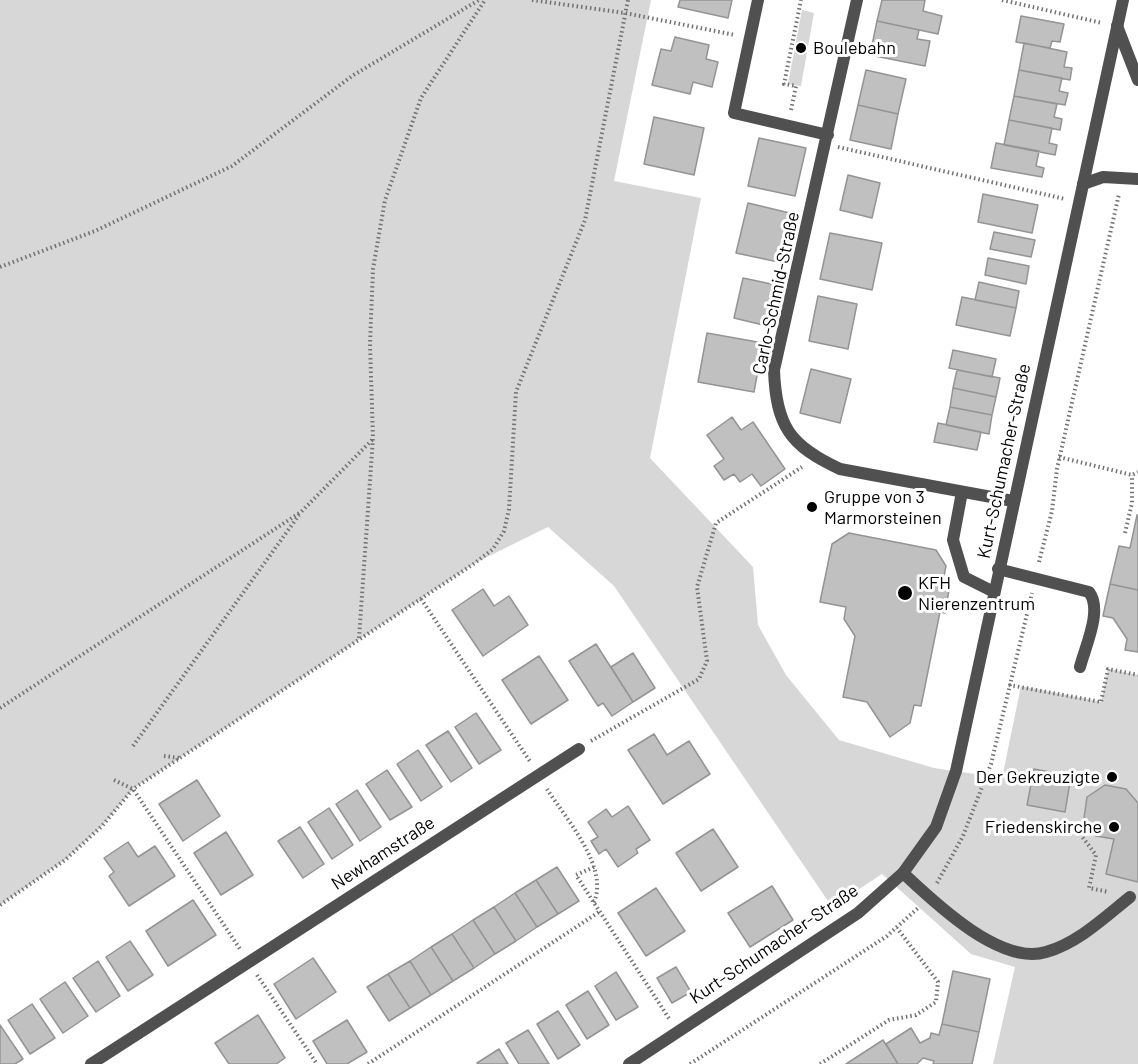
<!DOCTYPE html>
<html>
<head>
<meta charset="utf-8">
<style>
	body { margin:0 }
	canvas { display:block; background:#fff }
</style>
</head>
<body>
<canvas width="1138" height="1064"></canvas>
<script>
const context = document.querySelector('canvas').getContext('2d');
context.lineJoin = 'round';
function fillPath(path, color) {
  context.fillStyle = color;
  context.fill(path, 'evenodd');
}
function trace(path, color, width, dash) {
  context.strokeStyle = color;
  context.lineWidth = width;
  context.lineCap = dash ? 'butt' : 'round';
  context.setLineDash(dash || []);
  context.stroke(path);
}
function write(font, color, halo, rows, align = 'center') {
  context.font = font + ' Barlow,sans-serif';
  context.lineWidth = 6;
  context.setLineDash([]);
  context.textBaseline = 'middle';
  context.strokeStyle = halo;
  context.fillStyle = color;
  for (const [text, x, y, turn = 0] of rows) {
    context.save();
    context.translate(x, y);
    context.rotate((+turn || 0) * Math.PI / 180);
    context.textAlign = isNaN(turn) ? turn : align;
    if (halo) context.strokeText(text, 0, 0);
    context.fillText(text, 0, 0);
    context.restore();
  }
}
fillPath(new Path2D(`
	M0,0H651L614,181L701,198L650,458L753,567L758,625L786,675L839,740L934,768L1002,778L1021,686L1101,702L1108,669L1138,675V1064H993L1015,967L971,954L882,874L832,907L614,586L548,527L475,563L133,789L102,826L65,860L0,905Z
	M802,10L814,13L801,86L788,84Z`), '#d7d7d7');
const building = new Path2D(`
	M680,0H732L728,18L678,7Z
	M882,0H925L923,11L942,16L938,34L877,21Z
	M1021,16L1064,24L1060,42L1052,41L1050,48L1016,42Z
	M877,21L919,30L917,39L930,41L925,66L870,55Z
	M675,37L709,45L706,59L718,62L712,87L693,82L690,94L652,85L661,49L671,51Z
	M1024,43L1067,52L1064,67L1072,68L1070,80L1019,70Z
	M866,70L906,79L898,114L858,105Z
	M1019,70L1062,78L1059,91L1068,93L1065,105L1014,96Z
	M1014,96L1057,104L1054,117L1062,119L1060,130L1009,120Z
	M858,105L898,114L891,149L850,140Z
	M654,117L704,128L694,175L644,164Z
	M1009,120L1052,128L1049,143L1057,145L1055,155L1004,145Z
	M759,138L806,148L795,196L748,186Z
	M996,143L1039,151L1036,166L1044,168L1042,177L991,168Z
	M848,175L880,183L872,218L840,210Z
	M983,194L1038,205L1032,233L978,222Z
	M748,203L794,214L783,263L736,253Z
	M994,232L1035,240L1031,257L990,249Z
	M830,233L882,243L872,290L820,279Z
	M988,258L1029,266L1026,284L985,275Z
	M743,278L776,285L767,326L734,318Z
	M979,282L1019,291L1016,308L975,300Z
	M818,296L857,304L848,349L809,341Z
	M962,297L1016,308L1010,336L956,325Z
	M707,333L763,343L754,392L698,382Z
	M953,350L996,359L992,377L949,368Z
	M811,369L851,379L840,423L800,413Z
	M957,370L1000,378L996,397L953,388Z
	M953,388L996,397L992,415L950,407Z
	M950,407L992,415L989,434L946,425Z
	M732,417L741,430L753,422L785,469L761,486L752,474L740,482L734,474L724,480L714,466L724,459L707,435Z
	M938,423L981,432L977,450L934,442Z
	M1137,515H1138V590L1110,584L1119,546L1130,548Z
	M849,533L936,550L946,566L943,581L949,590L945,613L940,612L921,706L914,705L910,723L890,737L867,702L843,697L855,636L844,619L846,607L820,602L832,544Z
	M1110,584L1138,590V652L1125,650L1127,639L1113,618L1103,616Z
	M483,589L494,606L509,596L528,625L483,656L452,610Z
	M596,644L633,702L612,716L603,703L598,706L569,661Z
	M633,653L655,688L633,702L611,667Z
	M539,656L568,700L531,724L502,680Z
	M476,713L501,750L479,764L455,727Z
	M448,731L472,768L451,782L426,745Z
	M654,734L667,755L689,741L710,774L663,804L628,750Z
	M418,750L442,787L421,801L397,764Z
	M1034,769L1071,776L1065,812L1027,805Z
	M387,770L412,807L390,820L366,784Z
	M197,780L220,816L183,841L159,804Z
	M1105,785L1126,789L1138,803V882L1106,874L1114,839L1096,836L1084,818L1087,797Z
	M357,790L381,827L360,841L336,804Z
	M628,806L650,840L636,849L638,853L618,867L606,849L599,854L591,841L598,837L588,822L606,809L612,817Z
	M329,808L353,845L332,859L308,822Z
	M300,827L324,864L303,878L278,841Z
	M713,829L738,867L701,891L676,853Z
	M226,832L253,875L221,895L194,853Z
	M128,842L138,857L155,846L175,876L129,906L109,876L114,872L104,858Z
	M557,867L579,901L558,914L536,880Z
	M536,880L558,914L537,927L515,893Z
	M772,886L793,920L750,947L728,913Z
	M656,888L685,931L646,956L618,913Z
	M515,893L537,927L516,941L494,907Z
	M193,900L216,935L168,966L146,931Z
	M494,907L516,941L495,954L473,920Z
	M473,920L495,954L474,968L452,934Z
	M452,934L474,968L453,981L431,947Z
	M130,941L153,975L128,991L106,957Z
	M431,947L453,981L431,995L410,961Z
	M313,958L336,992L296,1019L274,984Z
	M98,961L120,996L96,1012L73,978Z
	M410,961L431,995L410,1008L388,974Z
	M676,967L691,992L672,1003L657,978Z
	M953,971L990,979L979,1032L942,1024Z
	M616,972L638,1007L616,1020L595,986Z
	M388,974L410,1008L389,1021L367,987Z
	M65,982L88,1016L63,1033L40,999Z
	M588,991L609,1025L587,1039L566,1005Z
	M32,1004L55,1038L30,1054L8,1020Z
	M558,1011L580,1045L558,1059L537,1024Z
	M258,1015L285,1058L276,1064H229L215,1043Z
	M347,1020L367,1052L347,1064H327L313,1041Z
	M942,1024L979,1032L972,1064H933L934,1061L923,1058L917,1064H898L886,1044L911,1028L920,1043L930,1038L931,1033L939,1035Z
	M0,1025L23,1059L15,1064H0Z
	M528,1030L549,1064H519L506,1043Z
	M883,1040L898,1064H846Z
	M499,1049L508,1064H478L477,1063Z`);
fillPath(building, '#c0c0c0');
trace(building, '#949494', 1.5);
trace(new Path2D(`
	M532,0L625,13L735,35
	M1002,0L1102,23
	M791,110L796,86L784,84L801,0
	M838,147L1065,199
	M0,267L95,231L232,166L352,76L479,0
	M1059,457L1132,475L1138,472
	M1125,533L1132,503V475
	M1039,562L1052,511L1057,469L1119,194
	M421,599L531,763
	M359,638L373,438L370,344L373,269L385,200L421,98L485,0
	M1009,685L1101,702L1108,669L1138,675
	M0,708L301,512L373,439
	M591,741L699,679L707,661L697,587L716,523L802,467
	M133,746L299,515
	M164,756L179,758
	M114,780L133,789L240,949
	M547,789C566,819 611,869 593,904
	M1051,824L1077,830L1096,855L1089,888L1109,892
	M594,867L576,875L670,1020
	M937,883L963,836L991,764L1032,593
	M0,905L65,860L102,826L133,789L475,563L493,549L504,531L509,509L516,392L585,220L628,0
	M257,975L317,1064
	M368,1064L599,912
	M690,1064L887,936L918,908
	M820,1064L889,1020L916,1015L936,1002L938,982L897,928`), '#727272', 4, [1.5, 3]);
trace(new Path2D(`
	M1117,26L1138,80
	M1083,184L1103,177L1138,179
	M962,492L953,540L964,577L994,592
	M998,569L1089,592C1103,610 1085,647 1080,667
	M903,873C934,902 1000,966 1046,952C1078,943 1105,917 1130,897`), '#505050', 12);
trace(new Path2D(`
	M758,0L734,113L828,135
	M857,0L774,370C776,426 790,446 840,469L1013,501
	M91,1064L579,749
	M629,1064L858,913L903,873L936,827L956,771L1123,0`), '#505050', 12);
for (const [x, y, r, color] of [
	[801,48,6,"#000"],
	[812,507,6,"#000"],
	[905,593,8,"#000"],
	[1112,777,6,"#000"],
	[1114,827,6,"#000"]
]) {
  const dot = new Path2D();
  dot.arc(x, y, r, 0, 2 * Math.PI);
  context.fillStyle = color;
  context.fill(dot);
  trace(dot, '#fff', 2);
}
write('18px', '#000', '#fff', [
	["Boulebahn",813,48],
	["Gruppe von 3",824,497],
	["Marmorsteinen",824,518],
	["KFH",918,583],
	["Nierenzentrum",918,604],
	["Der Gekreuzigte",1100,777,"right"],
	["Friedenskirche",1102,827,"right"]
], 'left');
write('18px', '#000', '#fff', [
	["Carlo-Schmid-Straße",776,293,-78],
	["Kurt-Schumacher-Straße",1004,461,-78],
	["Newhamstraße",383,853,-33],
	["Kurt-Schumacher-Straße",774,944,-34]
]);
</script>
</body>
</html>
